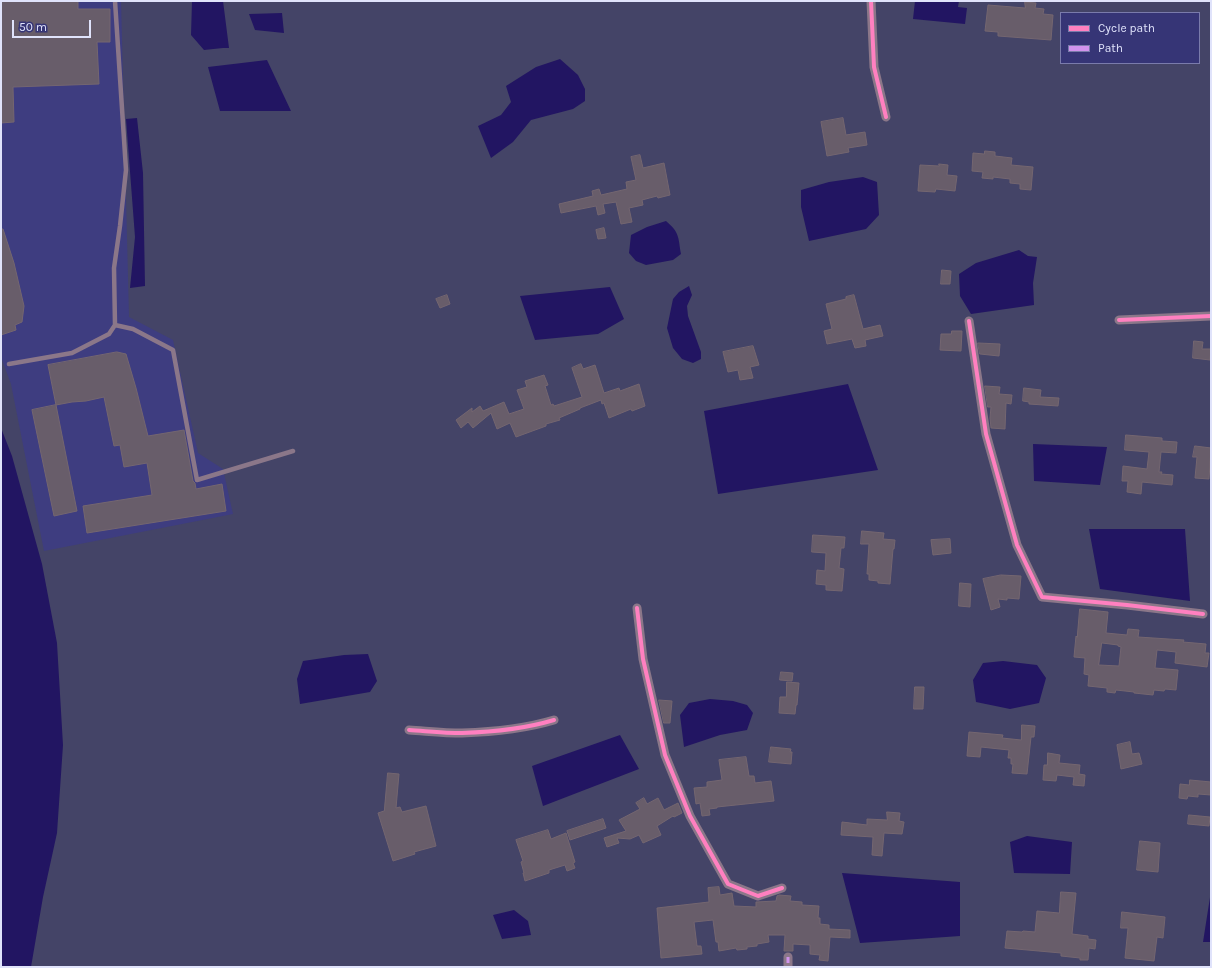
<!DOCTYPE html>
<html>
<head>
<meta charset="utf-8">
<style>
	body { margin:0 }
	#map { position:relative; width:1212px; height:968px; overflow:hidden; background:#444467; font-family:Karla,sans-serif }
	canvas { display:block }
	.frame { position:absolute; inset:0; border:2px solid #e0e3fb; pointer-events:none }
	.legend { position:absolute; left:1060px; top:12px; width:140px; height:52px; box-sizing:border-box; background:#363576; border:1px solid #7a7bab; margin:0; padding:5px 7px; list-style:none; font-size:12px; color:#e0e3fb }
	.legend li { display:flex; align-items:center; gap:8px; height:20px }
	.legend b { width:20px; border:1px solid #7a7bab }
	.scale { position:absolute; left:12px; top:20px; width:79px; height:18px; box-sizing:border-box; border:2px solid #e0e3fb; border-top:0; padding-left:5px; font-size:12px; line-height:14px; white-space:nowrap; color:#e0e3fb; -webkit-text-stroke:3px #363576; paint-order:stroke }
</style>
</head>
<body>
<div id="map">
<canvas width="1212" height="968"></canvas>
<div class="frame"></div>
<ul class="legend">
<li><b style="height:5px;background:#ff80c0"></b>Cycle path</li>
<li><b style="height:5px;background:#d193ec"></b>Path</li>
</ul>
<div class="scale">50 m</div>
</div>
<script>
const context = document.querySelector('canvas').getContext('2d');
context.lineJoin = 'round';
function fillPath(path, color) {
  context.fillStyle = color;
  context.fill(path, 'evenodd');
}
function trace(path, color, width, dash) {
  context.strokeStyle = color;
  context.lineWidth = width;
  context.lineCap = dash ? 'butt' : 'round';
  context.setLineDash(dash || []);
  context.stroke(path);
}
fillPath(new Path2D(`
	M1,1H121L129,317L173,340L198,453L223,469L233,514L44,551L11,384L1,357Z`), '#3e3d80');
fillPath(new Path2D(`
	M192,1H223L229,48H223L204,50L191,35Z
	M915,1L937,2L938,1H959L958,7L967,8L965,24L913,19Z
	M282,13L284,33L255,30L249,14Z
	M560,59L578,75L585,89V101L573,109L531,120L513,142L491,158L478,126L501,115L511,102L506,86L536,67Z
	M267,60L291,111H220L208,67Z
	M137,118L143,173L145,286L130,288L135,237L126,119Z
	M863,177L877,182L879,215L866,229L809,241L801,207V190L829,182Z
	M666,221C680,233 678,237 681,254L673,260L646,265L636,261L629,253L631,235L647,227Z
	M1019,250L1028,256L1037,257L1033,283L1034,305L971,314L960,296L959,274L976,263Z
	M689,286L692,295L687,306L688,316L701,352V359L693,363L682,359L673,348L667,328L673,299L679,292Z
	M610,287L624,319L598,334L535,340L520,296Z
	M848,384L878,470L718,494L704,411Z
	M1,428L12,456L42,564L57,643L63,745L57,833L43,897L31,967H1Z
	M1033,444L1107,447L1100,485L1034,481Z
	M1089,529H1185L1190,601L1100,589Z
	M368,654L377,681L370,692L300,704L297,679L303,661L344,655Z
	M1003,661L1037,665L1046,678L1039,703L1010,709L976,702L973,680L983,663Z
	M710,699L733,701L747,705L753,713L747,730L720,735L684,747L680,715L689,703Z
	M620,735L639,769L543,806L532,766Z
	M1027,836L1072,842L1070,874L1014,873L1010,842Z
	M842,873L960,882V936L860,943Z
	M1211,891V942H1203Z
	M514,910L528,921L531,935L502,939L493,915Z`), '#221562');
const building = new Path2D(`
	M1,1H78V9H110V42H97L99,84L13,87L14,122L1,123Z
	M1025,2L1036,3L1035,8L1044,9L1043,14L1053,15L1051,40L998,36V32L985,31L988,5L1025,8Z
	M843,118L846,135L865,132L867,145L848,148L849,152L827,156L821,122Z
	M985,151L995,152V156L1012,158L1011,165L1033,167L1031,190L1020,189V184L1010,183V179L993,177V179L982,178L983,172L972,171L973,153L984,154Z
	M640,155L643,168L664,163L670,195L658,198L657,196L642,200L643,205L629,208L632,222L621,224L616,202L603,204L605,213L598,215L596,206L561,213L559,204L593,196L592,191L599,189L601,195L627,189L626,182L636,180L631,157Z
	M939,164L948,165L947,175L957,176L955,191L936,189L935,192L918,191L920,165L939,166Z
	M604,228L606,238L598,239L596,230Z
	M1,229H3L14,263L24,306L22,322L15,325L16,330L1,335Z
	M942,270L951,271L950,284H941Z
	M447,295L450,304L440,308L436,299Z
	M854,295L863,329L880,325L883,336L865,340L866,346L855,348L852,339L827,344L824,331L832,329L826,304L846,299V297Z
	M952,331H962L961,351L940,350L941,334H951Z
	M1194,341L1203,342L1202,349H1211L1210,360L1193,358Z
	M978,343L1000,344L999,356L980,354Z
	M753,346L759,365L750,367L753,378L740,380L738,370L728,372L723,352Z
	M117,352L126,354L136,388L148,436L184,430L193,481L195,483L196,489L222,484L226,511L87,533L83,506L152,495L147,463L124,467L120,445L114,446L104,397L86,401L72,402L56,405L48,365Z
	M581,364L583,369L595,365L604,393L619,388L620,391L639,384L645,406L632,411L631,409L609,418L604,403L602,404L601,400L580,408V409L559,418L560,420L546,424V426L516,437L510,423L497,429L491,413L473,428L468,422L461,428L456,420L472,408V412L480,406L483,411L504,402L509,414L524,409L517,390L527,387L525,381L544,375L548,385L545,386L551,405L553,404L554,406L582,397L572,368Z
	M985,386L1000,387L999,394L1012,395L1011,404L1006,403L1005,429L991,428L990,418L991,407H988Z
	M1024,388L1041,390L1040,397L1059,398L1058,406L1029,404V402L1023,401Z
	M56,405L77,511L54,516L32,410Z
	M1126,435L1162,438V441L1177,442L1176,453L1161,452L1159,472H1162L1161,474L1173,475L1172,485L1142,482L1141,494L1127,492L1128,481H1122L1123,466L1147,469L1149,452L1125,450Z
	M1195,446L1211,448L1209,479L1195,478L1197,457H1193Z
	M862,531L884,533L883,539L895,540L894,549H893L890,584L878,583V581L869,580V574H867L869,544H861Z
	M813,535L845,537L844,548H841L839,568L844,569L842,591L826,590V585L816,584L817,570L825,571L826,553L812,552Z
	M950,539L951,553L933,555L931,540Z
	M1001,575L1021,576L1019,599L1007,598V600L998,599L1000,607L991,610L983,579Z
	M960,583L971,584L970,607L959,606Z
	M1080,609L1108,612L1106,633L1127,635L1128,629L1139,630L1138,637L1184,640L1183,642L1206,644L1205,653H1209L1207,667L1175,663L1176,652L1157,650L1155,668L1178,670L1176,690L1165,689L1164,691L1154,690L1153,695L1134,693V692L1116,690L1115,693L1107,692V688L1088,686L1089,675L1084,674L1085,658L1074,657L1076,636L1077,637ZM1102,643L1118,645V646L1121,647L1119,666L1099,665Z
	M781,672L793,673L792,681L780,680Z
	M787,682L799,683L797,705H796L795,714L779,713L780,697H786Z
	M915,687H924L923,709H914Z
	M659,700L672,701L670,723H664Z
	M1022,725L1035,726L1034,737H1031L1027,774L1012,773L1013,764H1011V758H1008L1009,750L981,747L980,757L967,756L969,732L1003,735L1002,738L1021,740Z
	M1130,742L1132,754L1139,753L1142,764L1121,769L1117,745Z
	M771,747L791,749L790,752H792L791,764L769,762Z
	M1048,753L1060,755L1059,763L1080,765L1079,774L1085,775L1084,786L1073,785L1074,777L1057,775L1056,781L1043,780L1044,765H1047Z
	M746,757L749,776H754L755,783L771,781L774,801L717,807V808L709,809L710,815L702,816L700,803L696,804L694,788L707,787V782L722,780L719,760Z
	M388,773L399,774L396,808L400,807L402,812L426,806L436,846L414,852L415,854L393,861L378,813L384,811Z
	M1190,780L1211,782V795L1198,794V797L1188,796L1187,799L1179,798L1180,784L1189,785Z
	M644,798L647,804L658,798L664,810L678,803L682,813L674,817L673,816L657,826L661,835L643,843L639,835L630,839L617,838L619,843L607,847L604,838L626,831L619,820L640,809L636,803Z
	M887,812L900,813L899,821L904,822L902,834L884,833L882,856L872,855L873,837L841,835L842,822L867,825V819L887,820Z
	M1189,815L1210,817L1209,826L1188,824Z
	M603,819L606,828L570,840L567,831Z
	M548,830L551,839L566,833L575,862L573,863L575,868L567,871L565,865L549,870V873L525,881L523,873H524L521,862L523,861L516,840Z
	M1140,841L1160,843L1158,872L1137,870Z
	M719,887L720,895L732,893L734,906L756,907V902L776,901L777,896L779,895L791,896L790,901L802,902V905L819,906L818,918H820V924L829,925V929L850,930V938L830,937L828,961L819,960L820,955L810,954V945L793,944V951H784L785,935H768L769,942L757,944V946L747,947V949L737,950L736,948L719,951L718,942H716L713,920L694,922L697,946H701L702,954L661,958L657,908L709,902L708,888Z
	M1061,892L1076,893L1072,934L1088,936V939L1096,940L1095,949L1089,948L1088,960H1080V958L1061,956V953L1005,948L1007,931L1022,932L1023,931L1035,932L1037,911L1059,913Z
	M1122,912L1165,917L1163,938L1157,937L1154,961L1125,958L1128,928H1121Z`);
fillPath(building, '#685d6a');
trace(building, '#746670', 1);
trace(new Path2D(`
	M115,325L114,268L120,226L126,170L115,1
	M9,364L72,353L109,334L115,325L133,329L173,350L197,480L293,451`), '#8b7789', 4.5);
trace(new Path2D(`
	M871,1L874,67L886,117
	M1119,320L1211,316
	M969,321L986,434L1017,545L1042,597L1127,605L1203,614
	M637,608L643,659L665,755L690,816L728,884L758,896L782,888
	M409,730C426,731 444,733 462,733C493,732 524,729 554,720
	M788,957V967`), '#8b7789', 9);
trace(new Path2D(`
	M788,957V967`), '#d193ec', 3, [6, 3]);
trace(new Path2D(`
	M871,1L874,67L886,117
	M1119,320L1211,316
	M969,321L986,434L1017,545L1042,597L1127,605L1203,614
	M637,608L643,659L665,755L690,816L728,884L758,896L782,888
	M409,730C426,731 444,733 462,733C493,732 524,729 554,720`), '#ff80c0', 4);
</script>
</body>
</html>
